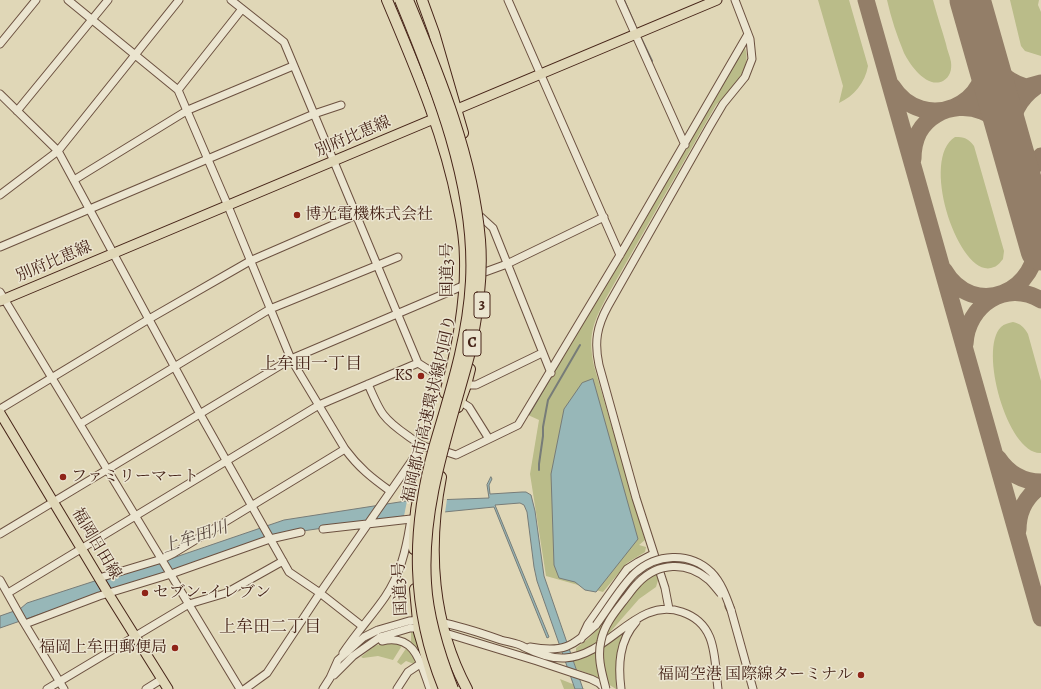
<!DOCTYPE html>
<html>
<head>
<meta charset="utf-8">
<style>
	body { margin:0 }
	canvas { display:block; background:#e0d7b7 }
</style>
</head>
<body>
<canvas width="1041" height="689"></canvas>
<script>
const context = document.querySelector('canvas').getContext('2d');
context.lineJoin = 'round';
function fillPath(path, color) {
  context.fillStyle = color;
  context.fill(path, 'evenodd');
}
function trace(path, color, width, dash) {
  context.strokeStyle = color;
  context.lineWidth = width;
  context.lineCap = dash ? 'butt' : 'round';
  context.setLineDash(dash || []);
  context.stroke(path);
}
function write(font, color, halo, rows, align = 'center') {
  context.font = font + ' Alegreya,"Noto Serif JP",serif';
  context.lineWidth = 3;
  context.setLineDash([]);
  context.textBaseline = 'middle';
  context.strokeStyle = halo;
  context.fillStyle = color;
  for (const [text, x, y, turn = 0] of rows) {
    context.save();
    context.translate(x, y);
    context.rotate((+turn || 0) * Math.PI / 180);
    context.textAlign = isNaN(turn) ? turn : align;
    if (halo) context.strokeText(text, 0, 0);
    context.fillText(text, 0, 0);
    context.restore();
  }
}
fillPath(new Path2D(`
	M818,0H849L868,66C865,83 854,96 839,103L843,86Z
	M887,0H933C937,15 942,30 946,44C947,50 950,56 951,62C952,70 950,77 943,81C927,89 910,65 904,53C897,36 891,18 887,0Z
	M1010,0H1039L1038,5L1041,12V56L1025,51L1021,46Z
	M744,46C755,67 729,91 716,105L606,298C592,325 588,336 594,366L645,540L639,545L646,547L645,552L627,563L603,592L546,576L530,474L539,420L528,415Z
	M955,137C964,137 968,138 974,146L1004,251L1003,259C1001,261 998,266 994,267C961,283 918,160 955,137Z
	M1013,322C1021,324 1024,327 1028,334L1041,381V453C1008,455 978,349 1001,327C1004,324 1009,323 1013,322Z
	M657,574L659,577L656,587L639,599L604,639C606,633 608,627 611,621C621,604 640,583 657,574Z
	M602,624L596,646L578,653L576,652V648L589,638Z
	M623,631L617,656L616,689L608,684L603,662L602,646Z
	M411,632L414,633L418,648L417,649L411,644Z
	M388,642L403,644L393,660L378,656L363,658L361,657L374,646Z
	M407,647L413,652L416,663L414,664L406,661L401,665L397,662Z
	M596,651V662L600,680L592,675L576,669L573,659Z
	M560,679L585,689H564Z`), '#babc89');
const water = new Path2D(`
	M593,379L638,539L596,592L585,590L575,582L559,578L554,565L551,474L564,409L582,383Z
	M491,477L492,479L489,485L490,494L522,492H526L531,495L535,511L544,576L583,689H575L537,581L534,567L527,512L524,505L520,503L495,505L549,637L547,638L494,507L404,516L296,532L98,594L0,628V616L20,609L27,603L110,576L167,560L284,520L406,501L489,498L487,485Z`);
fillPath(water, '#97b7b8');
trace(water, '#777c78', 1);
fillPath(new Path2D(`
	M447,499L445,513L404,516L407,501Z`), '#e0d7b7');
trace(new Path2D(`
	M624,0L635,25
	M641,38L652,61
	M718,92L742,51
	M529,414L562,358
	M539,470V464L543,436V427L548,400L580,345`), '#777c78', 2);
trace(new Path2D(`
	M866,0L1041,618
	M986,54C996,72 1010,84 1030,88
	M892,86C923,135 996,106 984,47
	M962,105L1041,83
	M1011,142C1009,119 1018,99 1037,86
	M913,159C913,150 915,140 919,132C936,102 981,99 1002,126C1006,131 1008,137 1011,142
	M1028,203C1027,183 1028,171 1041,156
	M944,270C973,320 1041,294 1037,234
	M965,344C967,305 1006,279 1041,300
	M998,458C1008,473 1023,482 1041,482
	M1018,530C1018,512 1026,496 1041,486`), '#937e68', 17);
trace(new Path2D(`
	M970,0L1041,250`), '#937e68', 41);
const minor = new Path2D(`
	M68,0L178,90L228,206L291,359L345,449C359,468 372,478 390,491
	M231,0L284,42L418,363
	M508,0L620,255
	M620,0L685,145
	M0,44L36,0
	M178,90L242,9
	M0,94L58,151L200,414L289,572L320,593L362,626
	M17,111L108,0
	M74,180L188,110L293,66
	M0,195L58,151L179,0
	M481,217L493,228L551,373
	M0,247L314,114L341,105
	M485,272L507,264L604,217
	M0,292L240,689
	M368,384C380,412 382,418 408,436C415,441 421,446 430,448
	M466,385H476L542,353
	M461,402L469,407L489,439
	M0,409L149,319L250,261L356,215
	M80,424L270,309L398,257
	M447,452L456,455L518,425L620,255L748,34
	M323,529L411,519
	M0,534L291,359L465,285
	M99,578L162,559L174,553L345,449
	M0,580L23,621L64,689
	M8,593L319,405L418,363L448,382
	M729,606L731,610L753,689
	M669,609L665,588L636,498L599,365C594,342 597,326 608,306L710,126L723,104L745,77L752,59L750,39L735,0
	M439,622C460,626 481,633 501,640C508,642 518,643 524,647C536,653 551,659 565,658C611,655 636,596 682,612C718,624 714,659 718,689
	M25,624L99,596L171,574L270,539L301,532
	M442,632L537,661L591,679L599,683L605,689
	M380,637L382,641C416,633 421,665 430,689
	M581,639L588,624L627,569L638,562L653,554
	M530,647C563,653 572,647 596,625
	M343,653C356,633 372,616 385,597C400,575 406,550 410,525
	M334,675L353,656L380,637L410,628H422
	M47,689L189,604L226,593L283,561
	M146,689L162,679
	M245,689L267,673L320,593L422,446
	M323,689L330,678L338,660L364,637L378,630L409,621L421,620
	M397,689L408,672L420,664
	M621,689C618,665 619,641 636,622`);
const major = new Path2D(`
	M0,301L717,0
	M0,413L108,593L168,689`);
const highway = new Path2D(`
	M387,0C415,67 444,133 458,205C462,223 465,241 465,259C466,304 457,350 445,393
	M422,0L434,33L463,133
	M458,407L466,385L470,369
	M441,477C427,549 432,624 467,689
	M414,549C413,522 417,498 424,472
	M415,589L419,632L436,689`);
trace(minor, '#6c5140', 9);
trace(major, '#462418', 11);
trace(highway, '#462418', 12);
trace(minor, '#ebe5d0', 7);
trace(major, '#e0d7b7', 9);
trace(highway, '#e0d7b7', 10);
const minorBridge = new Path2D(`
	M596,625C608,609 621,586 635,573C656,554 689,551 711,572C721,582 726,596 731,610
	M606,689C602,673 597,658 601,641C604,625 615,612 625,599C629,594 633,588 638,583C658,562 687,561 709,580C713,584 717,589 721,594`);
const highwayBridge = new Path2D(`
	M400,0C436,87 476,186 471,281C468,339 450,393 434,448C411,531 411,608 444,689
	M408,0C440,77 473,157 480,240C483,278 477,315 470,352C450,428 421,503 426,583C428,619 440,656 453,689`);
trace(minorBridge, '#6c5140', 9, []);
trace(highwayBridge, '#462418', 12, []);
trace(minorBridge, '#ebe5d0', 7);
trace(highwayBridge, '#e0d7b7', 10);
for (const [x, y, r, color] of [
	[297,215,4,"#8f2418"],
	[421,376,4,"#8f2418"],
	[63,477,4,"#8f2418"],
	[145,593,4,"#8f2418"],
	[175,648,4,"#8f2418"],
	[861,675,4,"#8f2418"]
]) {
  const dot = new Path2D();
  dot.arc(x, y, r, 0, 2 * Math.PI);
  context.fillStyle = color;
  context.fill(dot);
  trace(dot, '#ebe5d0', 1.5);
}
for (const [x, y, w] of [
	[482,305,16],
	[472,343,18]
]) {
  const box = new Path2D();
  box.roundRect(x - w / 2, y - 13, w, 26, 3);
  context.fillStyle = '#ebe5d0';
  context.fill(box);
  trace(box, '#462418', 1);
}
write('bold 15px', '#462418', null, [
	["3",482,305],
	["C",472,343]
]);
write('16px', '#462418', '#ebe5d0', [
	["別府比恵線",353,137,-23],
	["別府比恵線",54,262,-23],
	["国道3号",448,270,-90],
	["福岡都市高速環状線内回り",430,409,-77],
	["福岡日田線",96,544,59],
	["国道3号",401,589,-93]
]);
write('16px', '#462418', '#ebe5d0', [
	["博光電機株式会社",305,215],
	["KS",413,376,"right"],
	["ファミリーマート",71,477],
	["セブン-イレブン",153,593],
	["福岡上牟田郵便局",167,648,"right"],
	["福岡空港 国際線ターミナル",853,675,"right"]
], 'left');
write('17px', '#462418', '#ebe5d0', [
	["上牟田一丁目",311,365],
	["上牟田二丁目",270,628]
]);
write('italic 17px', '#5a4940', '#ebe5d0', [
	["上牟田川",195,538,-18]
]);
</script>
</body>
</html>
